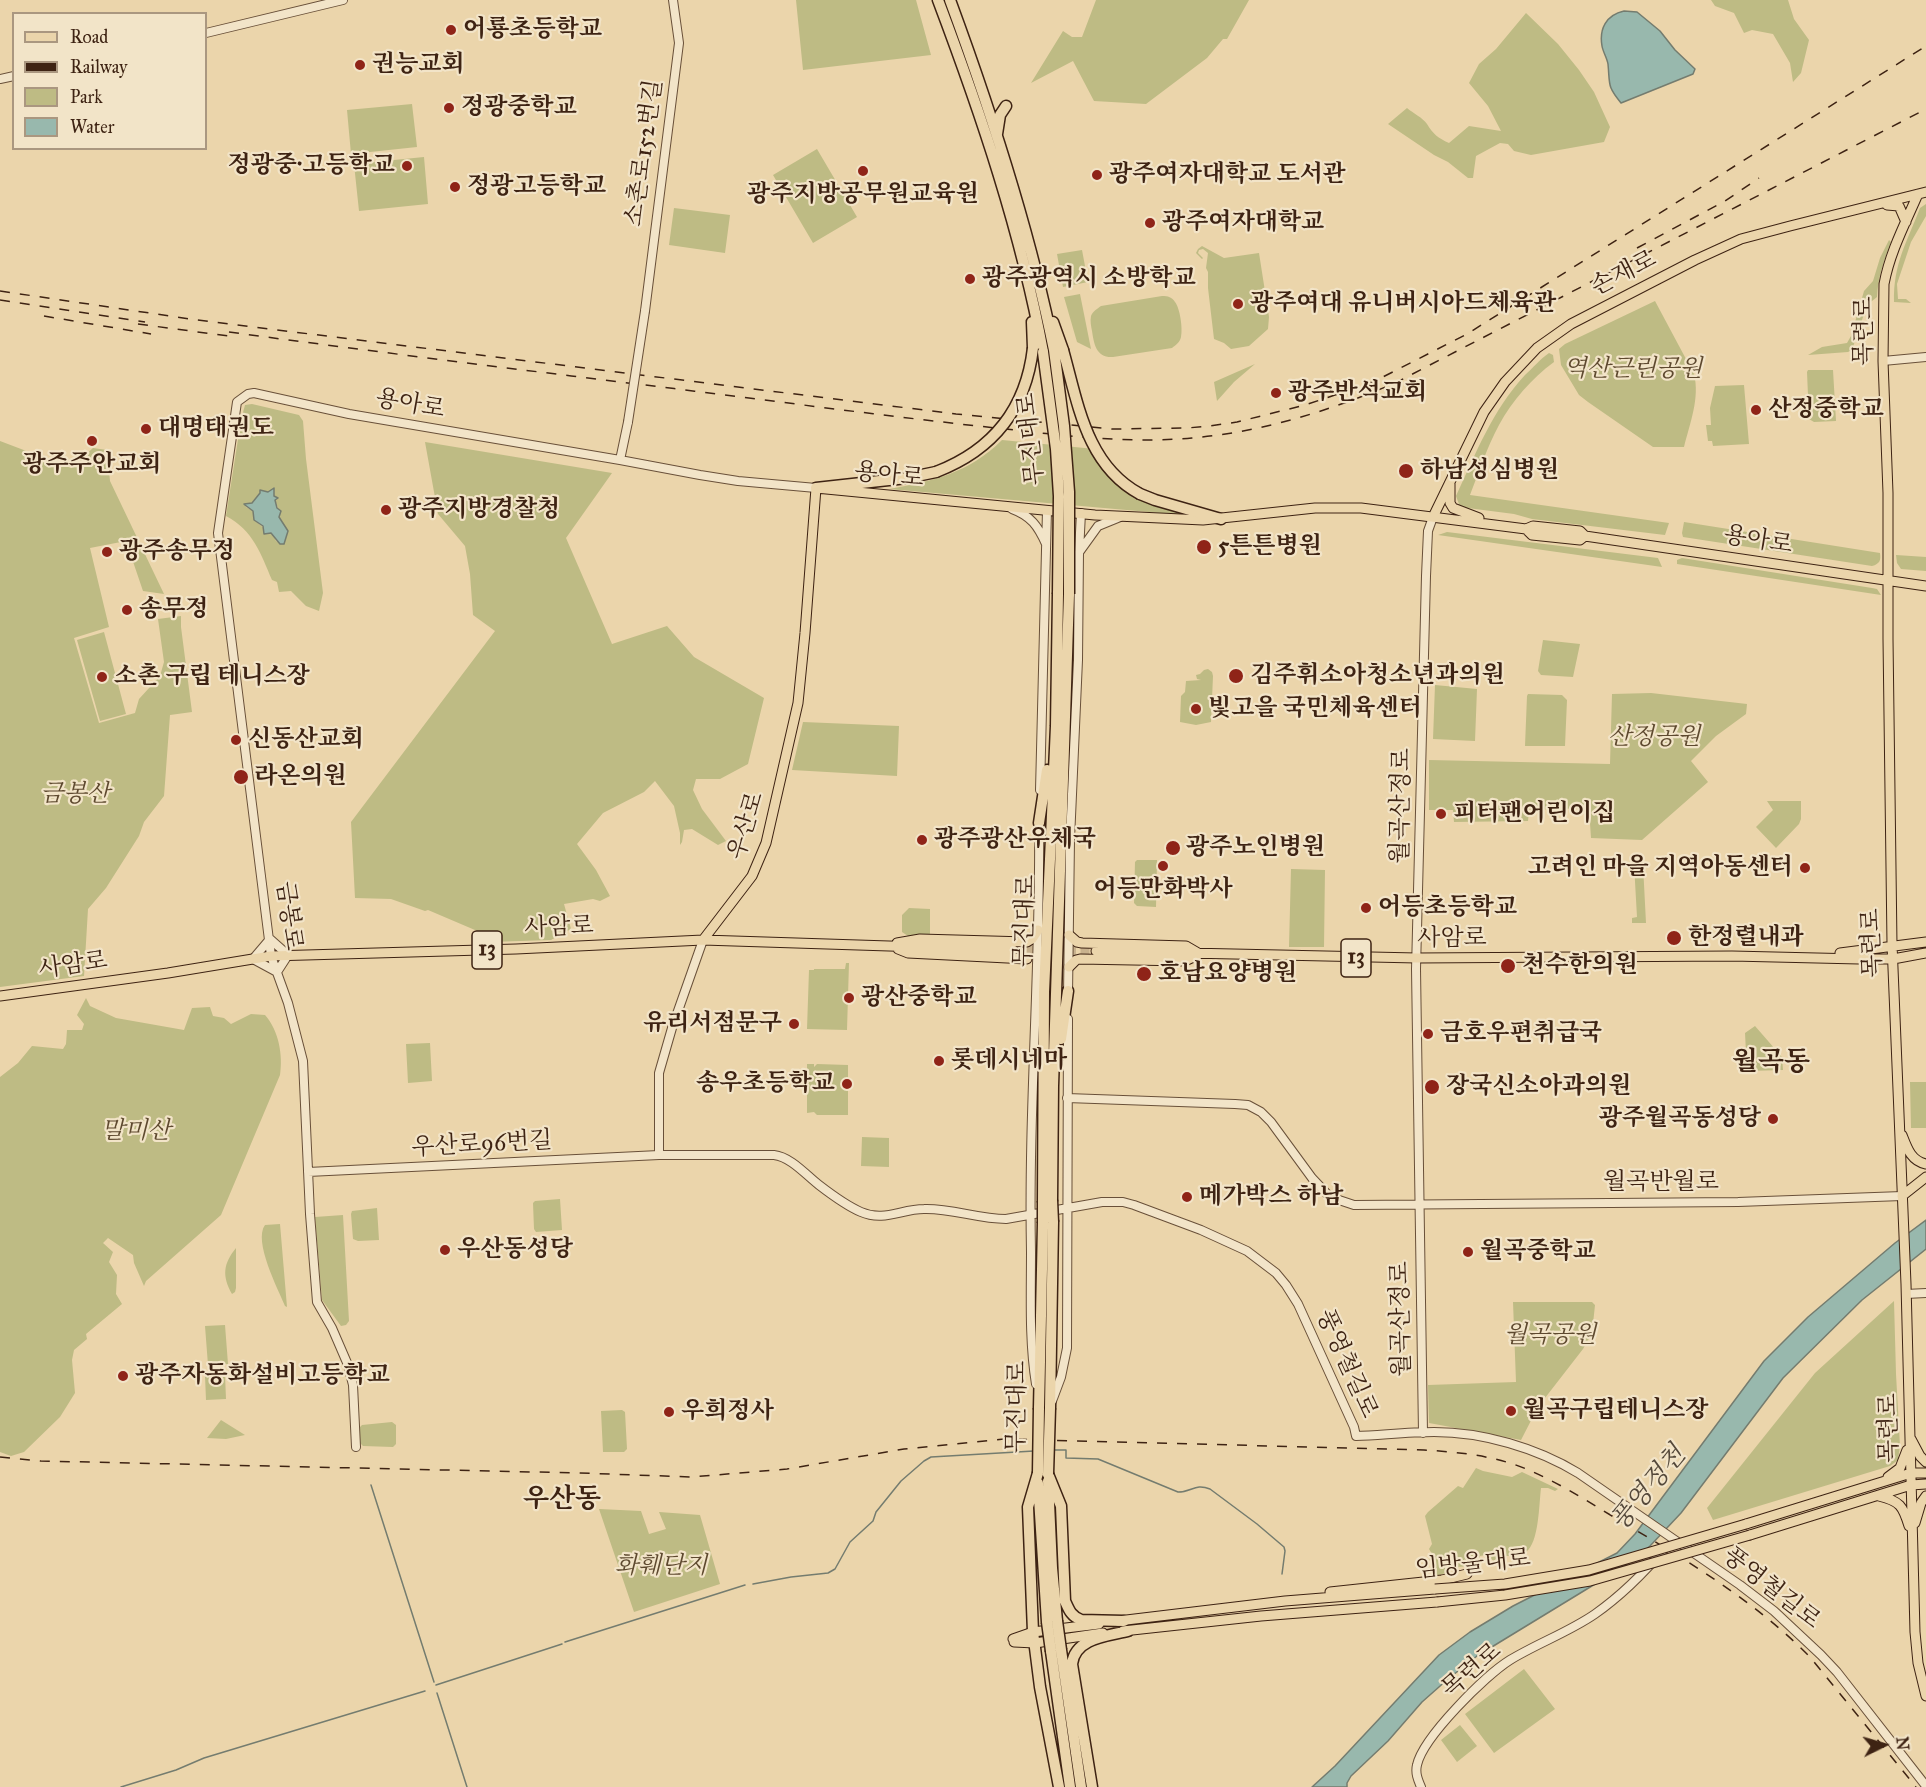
<!DOCTYPE html>
<html>
<head>
<meta charset="utf-8">
<style>
	body { margin:0 }
	#map { position:relative; width:1926px; height:1787px; overflow:hidden; background:#ebd5ab; font-family:"IM FELL Great Primer",serif }
	canvas { display:block }
	.legend { position:absolute; left:12px; top:12px; width:195px; height:138px; box-sizing:border-box; background:#f2e4c8; border:2px solid #aa9780; margin:0; padding:8px 10px; list-style:none; font-size:18px; color:#3e2313 }
	.legend li { display:flex; align-items:center; gap:12px; height:30px }
	.legend b { width:30px; border:2px solid #aa9780 }
	.north { position:absolute; left:1854px; top:1715px; width:60px; height:60px; -webkit-text-stroke:4px #f2e4c8; paint-order:stroke; rotate:85deg; font-size:16px; font-weight:700; line-height:24px; text-align:center; color:#3e2313 }
	.north::after { content:''; display:block; margin:auto; width:21px; height:27px; background:#3e2313; clip-path:polygon(50% 0,100% 100%,50% 72%,0 100%) }
</style>
</head>
<body>
<div id="map">
<canvas width="1926" height="1787"></canvas>
<ul class="legend">
<li><b style="height:8px;background:#ebd5ab"></b>Road</li>
<li><b style="height:8px;background:#3e2313"></b>Railway</li>
<li><b style="height:16px;background:#bebb84"></b>Park</li>
<li><b style="height:16px;background:#98b8ad"></b>Water</li>
</ul>
<div class="north">N</div>
</div>
<script>
const context = document.querySelector('canvas').getContext('2d');
context.lineJoin = 'round';
function fillPath(path, color) {
  context.fillStyle = color;
  context.fill(path, 'evenodd');
}
function trace(path, color, width, dash) {
  context.strokeStyle = color;
  context.lineWidth = width;
  context.lineCap = dash ? 'butt' : 'round';
  context.setLineDash(dash || []);
  context.stroke(path);
}
function write(font, color, halo, rows, align = 'center') {
  context.font = font + ' "IM FELL Great Primer","Noto Serif KR",serif';
  context.lineWidth = 4.5;
  context.setLineDash([]);
  context.textBaseline = 'middle';
  context.strokeStyle = halo;
  context.fillStyle = color;
  for (const [text, x, y, turn = 0] of rows) {
    context.save();
    context.translate(x, y);
    context.rotate((+turn || 0) * Math.PI / 180);
    context.textAlign = isNaN(turn) ? turn : align;
    if (halo) context.strokeText(text, 0, 0);
    context.fillText(text, 0, 0);
    context.restore();
  }
}
fillPath(new Path2D(`
	M796,0H916L931,55L803,70Z
	M1096,0H1249L1227,39H1223L1207,58L1146,104L1094,101L1073,61L1031,83L1063,31L1072,37H1082Z
	M1711,0H1788L1794,19L1809,40L1801,73L1793,82L1790,63L1773,34L1752,30L1744,33L1734,13L1715,6Z
	M1526,13L1558,44L1579,70L1594,92L1610,127L1604,142L1531,155L1514,151L1508,144L1500,143L1476,156L1473,178H1468L1448,162L1434,155L1388,124L1407,108C1413,113 1423,118 1427,124C1433,134 1438,138 1449,143L1469,126L1501,131L1488,106L1469,83L1479,64L1496,49Z
	M412,104L417,147L351,154L347,110Z
	M817,149L857,217L813,243L773,175Z
	M424,157L428,204L359,211L354,164Z
	M1926,204V216L1911,242L1897,284L1898,299H1906L1911,303L1894,302C1893,264 1907,242 1920,208Z
	M674,208L730,215L725,253L669,245Z
	M1889,240L1891,242C1884,261 1878,277 1877,297L1867,305L1852,350L1848,352L1808,355L1822,347L1847,343L1851,336L1864,291L1873,281L1880,258Z
	M1202,246L1224,258L1259,253L1269,317L1268,329L1249,346L1231,349L1224,343L1214,339L1208,288V272L1206,268L1208,253L1203,249L1199,250L1198,253L1203,258L1202,259L1196,253L1198,249Z
	M1082,250L1088,282L1063,287L1057,254Z
	M1080,294L1091,349L1077,342L1064,297Z
	M1162,296C1168,296 1172,297 1175,302C1180,308 1183,329 1181,337C1180,342 1176,345 1172,348L1113,357C1096,358 1094,344 1092,331C1091,326 1090,321 1091,316C1093,311 1097,309 1101,306Z
	M1655,301L1694,374C1700,398 1690,423 1684,447H1653L1588,402L1579,395L1561,365L1559,349L1565,344Z
	M1549,353L1553,355L1554,362C1532,378 1512,401 1499,425C1487,447 1479,472 1470,495L1669,523L1665,535L1532,519L1514,514L1460,507L1456,496C1476,453 1492,411 1525,375C1533,368 1540,359 1549,353Z
	M1255,364L1234,382L1217,401L1214,382Z
	M1808,370H1833L1836,421L1814,422L1809,419L1807,372Z
	M1744,385L1749,444L1713,446L1712,441H1708L1706,425H1711L1710,408L1715,386Z
	M252,404L299,415L303,421L306,459L323,593L319,611L306,606L291,591L279,592L277,582L272,580C261,554 253,530 226,516L241,420L245,405ZM260,490C272,493 280,505 279,517C286,525 287,534 284,544L276,541L274,536L254,520L253,511L246,507L245,504L252,503L260,493Z
	M1002,440L1095,449L1116,478L1183,512V515L889,489C933,481 969,473 1002,440Z
	M0,441L71,468L93,448L107,450L110,481L164,594L143,591L126,541L90,548L109,627L74,638L99,723L135,713L139,699L160,676L164,662L158,619L181,616V627L192,712L170,715L164,796L144,822L139,836L106,888L88,909L84,976L0,987Z
	M425,442L612,473L566,538L612,644L667,626L694,657L764,698L748,764L720,779H696L693,790L702,809L726,841L718,845L692,829L684,830L682,842L680,845V833L674,806L655,781L644,792L603,813L577,844L596,870L610,896L600,901L593,899L564,904L571,929L551,940L490,942L489,936L428,910L425,911L391,899L355,898L351,822L495,631L473,615L470,574L465,546L438,514Z
	M1684,522L1880,553C1881,560 1880,564 1872,566L1683,537L1682,533Z
	M1447,532L1658,558L1662,567L1438,535Z
	M1896,555L1926,557V571L1901,569L1897,563Z
	M1682,558L1872,588L1877,589L1881,595L1677,564V560Z
	M104,632L126,714L100,721L77,640Z
	M1543,640L1580,644L1573,677L1541,675L1538,671Z
	M1208,669L1212,672L1213,676L1211,722L1196,725L1180,722L1181,696L1185,692L1186,681L1201,680L1197,679L1196,675L1200,674L1204,670Z
	M1435,685L1477,689L1475,741L1433,739Z
	M1651,693L1747,704L1746,714L1716,736L1691,761L1708,782L1642,840L1591,838L1589,808L1529,810L1528,821L1454,822L1453,810H1429V760L1610,764L1612,694Z
	M1528,694L1562,695L1567,700L1565,746H1525L1527,696Z
	M803,722L899,726L897,776L792,770Z
	M1767,801H1801V819L1799,824L1776,848L1756,827L1773,810Z
	M1137,860H1157L1156,907L1137,906L1134,903L1135,862Z
	M1634,864L1643,865L1646,923H1632V918L1637,917Z
	M1291,869L1325,870L1324,947H1289Z
	M909,908L930,909V937L908,936L902,932V915Z
	M846,963H849L847,1030L807,1029L809,970H814V969H845Z
	M86,998L90,1006L116,1018L184,1030L192,1008L210,1007L213,1016L224,1018L231,1024L251,1014L265,1015C279,1031 283,1055 280,1075L221,1215L146,1281L144,1286L134,1263L133,1255L108,1238L103,1243L113,1252L109,1262L117,1275L116,1294L122,1304L86,1334L87,1339L74,1350L72,1360L75,1393L60,1417L24,1452L11,1456L0,1452V1077L18,1063L32,1046L63,1049L66,1044L67,1030H82L84,1024L77,1015Z
	M1755,1026L1782,1057L1783,1070L1747,1071L1745,1033Z
	M430,1043L432,1081L408,1083L406,1044Z
	M807,1064H814V1067L817,1064L848,1065V1115H817L814,1112L807,1113Z
	M1910,1082H1926V1128H1911Z
	M862,1137L889,1138V1167L861,1166Z
	M560,1199L562,1230L536,1232L534,1229L533,1203L535,1201Z
	M377,1208L379,1240L358,1241L353,1239L351,1214L352,1211Z
	M343,1215L349,1321L346,1325L341,1326L322,1300L315,1217Z
	M280,1224L287,1307L285,1306C278,1289 253,1241 265,1225Z
	M236,1248V1288L235,1292L232,1294C222,1276 223,1264 236,1248Z
	M1894,1301L1896,1374L1900,1446L1898,1460L1890,1466L1713,1520L1707,1508L1815,1373Z
	M1513,1302H1592L1595,1305L1592,1333L1583,1349L1538,1407L1521,1440L1429,1423L1428,1385L1516,1382Z
	M225,1325L228,1364L208,1365L205,1326Z
	M225,1375L226,1399L206,1400L205,1376Z
	M622,1410L625,1412L627,1449L624,1452H603L601,1411Z
	M221,1420L245,1435L226,1439L207,1438Z
	M392,1422L396,1425V1444L393,1447L363,1446L359,1442V1428L362,1425Z
	M1476,1468L1483,1471L1512,1477L1522,1472L1558,1489L1555,1491L1548,1488H1541C1539,1504 1539,1543 1526,1552C1518,1557 1507,1556 1498,1556L1494,1561L1485,1555L1480,1556L1476,1566L1454,1567L1453,1558L1446,1562V1573L1435,1576L1431,1573L1434,1564L1429,1560L1432,1554L1429,1549L1432,1544L1425,1516L1428,1512L1458,1486L1463,1488Z
	M599,1509L641,1511L649,1534L666,1529L659,1512L700,1515L720,1584L634,1612Z
	M1524,1669L1555,1709L1494,1753L1465,1714Z
	M1460,1725L1477,1746L1457,1762L1441,1740Z`), '#bebb84');
const water = new Path2D(`
	M1624,11L1637,12L1660,31L1675,50L1695,69L1693,74L1621,103C1607,86 1610,85 1608,64C1607,58 1603,52 1602,46C1599,29 1606,15 1624,11Z
	M274,488V496L278,498L275,500L277,508L281,511L279,517L288,531L284,544H280L271,533L264,534L263,526L254,520L253,511L245,505L244,504L252,503L260,493V490L268,492Z
	M1926,1220V1249L1862,1300L1783,1378L1681,1513L1650,1546L1623,1567L1477,1656L1448,1679L1422,1702L1388,1741L1351,1776L1347,1783V1787H1312L1335,1766L1439,1655L1470,1632L1513,1606L1617,1553L1635,1534L1764,1361L1808,1317L1895,1243Z`);
fillPath(water, '#98b8ad');
trace(water, '#747c6f', 1.5);
trace(new Path2D(`
	M1054,1450H1066V1458L1098,1459L1178,1492C1192,1492 1195,1483 1210,1489L1257,1524L1284,1547L1285,1551L1282,1574
	M371,1485L434,1682
	M753,1584L791,1577L828,1573L835,1569L850,1542L873,1521L876,1512L901,1481L924,1461L931,1457L1034,1451
	M565,1642L745,1585
	M436,1685L562,1644
	M437,1693L467,1787
	M121,1787L176,1770L204,1758L425,1691`), '#747c6f', 1.5);
trace(new Path2D(`
	M1013,950L1096,951`), '#c8b18d', 9, [9, 4.5]);
const minor = new Path2D(`
	M206,33L343,0
	M0,79L14,76
	M645,311L679,43L673,0
	M1883,361L1926,357
	M620,460L628,422
	M1012,509C1031,516 1038,526 1046,544
	M1080,551L1098,526L1120,517
	M1040,790L1047,510
	M270,939L288,955L277,972L253,959Z
	M1068,995L1070,839L1078,660L1079,552L1081,513
	M1067,1098L1235,1104L1248,1105L1261,1112L1271,1122L1312,1178L1330,1197L1354,1205L1738,1202L1902,1196
	M659,1155V1073L672,1028L703,940
	M308,1172L659,1155H774C791,1157 806,1175 819,1185C832,1195 847,1206 861,1212C884,1222 901,1209 924,1209C951,1208 978,1219 1006,1219L1102,1202H1123L1134,1205L1201,1230L1247,1251L1276,1273L1286,1285L1298,1304L1354,1427L1356,1436C1382,1435 1408,1432 1434,1432C1483,1432 1537,1448 1578,1473L1740,1585L1774,1611L1821,1655L1837,1672L1926,1786
	M1906,1294L1926,1293
	M1036,1384C1029,1341 1031,1295 1031,1252C1028,1108 1041,964 1039,820
	M1052,1401L1061,1377L1067,1348L1068,1019
	M1423,1433L1416,969L1426,576L1428,531L1433,517
	M356,1447L353,1385L348,1365L332,1328L317,1302L310,1214L303,1061L288,1003L271,956L218,533L237,402L248,394L254,393L349,414L620,460L700,475L738,481L816,488
	M1421,1787C1418,1780 1415,1773 1417,1765C1423,1737 1486,1675 1510,1660C1538,1643 1569,1632 1595,1614C1622,1595 1644,1573 1665,1548`);
const major = new Path2D(`
	M1918,194C1905,224 1890,252 1884,284L1883,361L1888,493V639L1892,944L1906,1284L1915,1632L1918,1663L1926,1696
	M1887,205L1899,206L1906,222
	M1450,484V503L1453,508L1479,518
	M1433,517L1484,412L1505,382L1537,348L1571,324L1695,260L1741,239L1790,226L1926,192
	M1526,529L1532,535L1580,540L1585,536
	M1069,935L1077,942L1082,943L1186,946L1198,953
	M703,940L752,876L766,843L798,703L805,633L816,488L1095,515L1203,520L1315,508H1361L1526,529L1533,526L1580,531L1585,536L1926,586
	M897,943L920,939L1027,942L1032,939L1038,930
	M898,949L908,953L1027,959
	M1096,951L1417,958L1732,956L1859,959H1893L1926,953
	M1840,953L1926,942
	M1069,967L1076,960L1080,959L1185,961L1198,955
	M0,996L168,973L271,956L516,949L703,940L1013,950
	M1902,1135C1907,1148 1911,1161 1926,1164
	M1902,1196L1926,1177
	M1911,1439L1920,1456L1926,1462
	M1888,1477L1900,1468L1907,1450
	M1879,1496C1900,1501 1903,1506 1909,1526
	M1915,1523L1921,1503L1926,1496
	M1746,1524L1911,1473H1926
	M1750,1535L1911,1485L1926,1484
	M1330,1592L1442,1580L1467,1574
	M1118,1621L1285,1601L1435,1589
	M1123,1631L1261,1616L1437,1602
	M1013,1639L1033,1632L1099,1624
	M1014,1642L1035,1643L1103,1633`);
const highway = new Path2D(`
	M938,0C981,114 1021,232 1043,352
	M950,0C992,114 1030,231 1054,350
	M997,134L1000,115L1006,106
	M1032,322L1033,348
	M1053,322L1063,350
	M816,488L907,478L936,472
	M1140,494L1155,500L1221,519
	M1039,823L1047,770
	M1061,1039L1068,991
	M1052,1200L1053,1086L1069,594
	M1043,1201L1044,992L1056,726L1058,594
	M1039,1408L1043,1223
	M1050,1408L1053,1222
	M1038,1473L1028,1507L1033,1632L1040,1687L1059,1787
	M1048,1474L1061,1506L1065,1601C1069,1610 1071,1616 1081,1620L1124,1621
	M1048,1481L1052,1568L1057,1621
	M1038,1483L1047,1622
	M1061,1650L1081,1787
	M1051,1651L1070,1787
	M1092,1787L1072,1664C1075,1638 1107,1636 1128,1631`);
trace(minor, '#695039', 10);
trace(major, '#3e2313', 11);
trace(highway, '#3e2313', 13);
trace(minor, '#f2e4c8', 8);
trace(major, '#ebd5ab', 9);
trace(highway, '#ebd5ab', 10);
trace(new Path2D(`
	M1637,248L1725,201L1759,178
	M0,291L197,320L956,414L1112,429L1187,428L1210,426L1237,422L1305,405L1356,388L1375,381L1467,334L1926,46
	M0,300L145,322
	M44,316L151,334
	M138,324L236,337
	M229,332C392,354 555,374 718,394C811,406 903,418 996,428C1061,435 1126,444 1192,438C1262,432 1333,410 1397,382L1926,109
	M0,1457L41,1461L580,1473L692,1477L787,1469L904,1449L1004,1439L1424,1450C1459,1452 1498,1456 1531,1471C1563,1485 1592,1504 1622,1522C1688,1561 1756,1602 1810,1657L1916,1787`), '#3e2313', 1.5, [10, 10]);
const minorBridge = new Path2D(`
	M628,422L645,311`);
const majorBridge = new Path2D(`
	M1435,1589L1505,1584L1589,1570L1746,1524
	M1437,1602L1505,1595L1590,1581L1750,1535`);
const highwayBridge = new Path2D(`
	M1054,350L1064,426L1069,492V594
	M1063,350C1078,403 1086,465 1140,494
	M1043,352L1056,449L1059,496L1058,594
	M936,472C993,450 1026,409 1033,348
	M1052,1200L1053,1222
	M1043,1223V1201
	M1038,1473L1039,1408
	M1048,1474L1050,1408
	M1057,1621L1061,1650
	M1047,1622L1051,1651`);
trace(minorBridge, '#695039', 10, []);
trace(majorBridge, '#3e2313', 11, []);
trace(highwayBridge, '#3e2313', 13, []);
trace(minorBridge, '#f2e4c8', 8);
trace(majorBridge, '#ebd5ab', 9);
trace(highwayBridge, '#ebd5ab', 10);
for (const [x, y, r, color] of [
	[451,30,6,"#8f2418"],
	[360,65,6,"#8f2418"],
	[449,108,6,"#8f2418"],
	[407,166,6,"#8f2418"],
	[863,171,6,"#8f2418"],
	[1097,175,6,"#8f2418"],
	[455,187,6,"#8f2418"],
	[1150,223,6,"#8f2418"],
	[970,279,6,"#8f2418"],
	[1238,304,6,"#8f2418"],
	[1276,393,6,"#8f2418"],
	[1756,410,6,"#8f2418"],
	[146,429,6,"#8f2418"],
	[92,441,6,"#8f2418"],
	[1406,471,8,"#8f2418"],
	[386,510,6,"#8f2418"],
	[1204,547,8,"#8f2418"],
	[107,552,6,"#8f2418"],
	[127,610,6,"#8f2418"],
	[1236,676,8,"#8f2418"],
	[102,677,6,"#8f2418"],
	[1196,709,6,"#8f2418"],
	[236,740,6,"#8f2418"],
	[241,777,8,"#8f2418"],
	[1441,814,6,"#8f2418"],
	[922,840,6,"#8f2418"],
	[1173,848,8,"#8f2418"],
	[1163,866,6,"#8f2418"],
	[1805,868,6,"#8f2418"],
	[1366,908,6,"#8f2418"],
	[1674,938,8,"#8f2418"],
	[1508,966,8,"#8f2418"],
	[1144,974,8,"#8f2418"],
	[849,998,6,"#8f2418"],
	[794,1024,6,"#8f2418"],
	[1428,1034,6,"#8f2418"],
	[939,1061,6,"#8f2418"],
	[847,1084,6,"#8f2418"],
	[1432,1087,8,"#8f2418"],
	[1773,1119,6,"#8f2418"],
	[1187,1197,6,"#8f2418"],
	[445,1250,6,"#8f2418"],
	[1468,1252,6,"#8f2418"],
	[123,1376,6,"#8f2418"],
	[1511,1411,6,"#8f2418"],
	[669,1412,6,"#8f2418"]
]) {
  const dot = new Path2D();
  dot.arc(x, y, r, 0, 2 * Math.PI);
  context.fillStyle = color;
  context.fill(dot);
  trace(dot, '#f2e4c8', 2);
}
for (const [x, y, w] of [
	[487,950,30],
	[1356,958,30]
]) {
  const box = new Path2D();
  box.roundRect(x - w / 2, y - 19, w, 38, 4.5);
  context.fillStyle = '#f2e4c8';
  context.fill(box);
  trace(box, '#3e2313', 1.5);
}
write('bold 22px', '#3e2313', null, [
	["13",487,950],
	["13",1356,958]
]);
write('bold 24px', '#3e2313', '#f2e4c8', [
	["어룡초등학교",463,30],
	["권능교회",372,65],
	["정광중학교",461,108],
	["정광중·고등학교",395,166,"right"],
	["광주여자대학교 도서관",1109,175],
	["정광고등학교",467,187],
	["광주지방공무원교육원",863,195,"center"],
	["광주여자대학교",1162,223],
	["광주광역시 소방학교",982,279],
	["광주여대 유니버시아드체육관",1250,304],
	["광주반석교회",1288,393],
	["산정중학교",1768,410],
	["대명태권도",158,429],
	["광주주안교회",92,465,"center"],
	["하남성심병원",1420,471],
	["광주지방경찰청",398,510],
	["5튼튼병원",1218,547],
	["광주송무정",119,552],
	["송무정",139,610],
	["김주휘소아청소년과의원",1250,676],
	["소촌 구립 테니스장",114,677],
	["빛고을 국민체육센터",1208,709],
	["신동산교회",248,740],
	["라온의원",254,777],
	["피터팬어린이집",1453,814],
	["광주광산우체국",934,840],
	["광주노인병원",1186,848],
	["고려인 마을 지역아동센터",1793,868,"right"],
	["어등만화박사",1163,890,"center"],
	["어등초등학교",1378,908],
	["한정렬내과",1688,938],
	["천수한의원",1522,966],
	["호남요양병원",1158,974],
	["광산중학교",861,998],
	["유리서점문구",782,1024,"right"],
	["금호우편취급국",1440,1034],
	["롯데시네마",951,1061],
	["송우초등학교",835,1084,"right"],
	["장국신소아과의원",1446,1087],
	["광주월곡동성당",1761,1119,"right"],
	["메가박스 하남",1199,1197],
	["우산동성당",457,1250],
	["월곡중학교",1480,1252],
	["광주자동화설비고등학교",135,1376],
	["월곡구립테니스장",1523,1411],
	["우희정사",681,1412]
], 'left');
write('24px', '#3e2313', '#f2e4c8', [
	["소촌로152번길",645,153,-82],
	["손재로",1624,274,-27],
	["목련로",1865,331,-90],
	["용아로",410,405,10],
	["무진대로",1032,439,-96],
	["용아로",889,476,6],
	["용아로",1758,541,9],
	["월곡산정로",1402,806,-89],
	["우산로",747,826,-73],
	["금봉로",288,916,82],
	["무진대로",1026,921,-88],
	["사암로",559,928,-2],
	["사암로",1452,939],
	["목련로",1873,943,-92],
	["사암로",73,966,-8],
	["우산로96번길",482,1145,-3],
	["월곡반월로",1661,1183],
	["월곡산정로",1402,1319,-91],
	["풍영철길로",1346,1364,66],
	["무진대로",1018,1407,-89],
	["목련로",1890,1428,-91],
	["임방울대로",1473,1565,-6],
	["풍영철길로",1771,1589,38],
	["목련로",1472,1671,-41]
]);
write('italic 24px', '#5e492f', '#f2e4c8', [
	["역산근린공원",1633,370],
	["산정공원",1654,738],
	["금봉산",75,795],
	["말미산",136,1132],
	["월곡공원",1550,1336],
	["화훼단지",661,1567]
]);
write('italic 26px', '#54483a', '#f2e4c8', [
	["풍영정천",1649,1489,-50]
]);
write('bold 27px', '#3e2313', '#f2e4c8', [
	["월곡동",1771,1063],
	["우산동",562,1500]
]);
</script>
</body>
</html>
